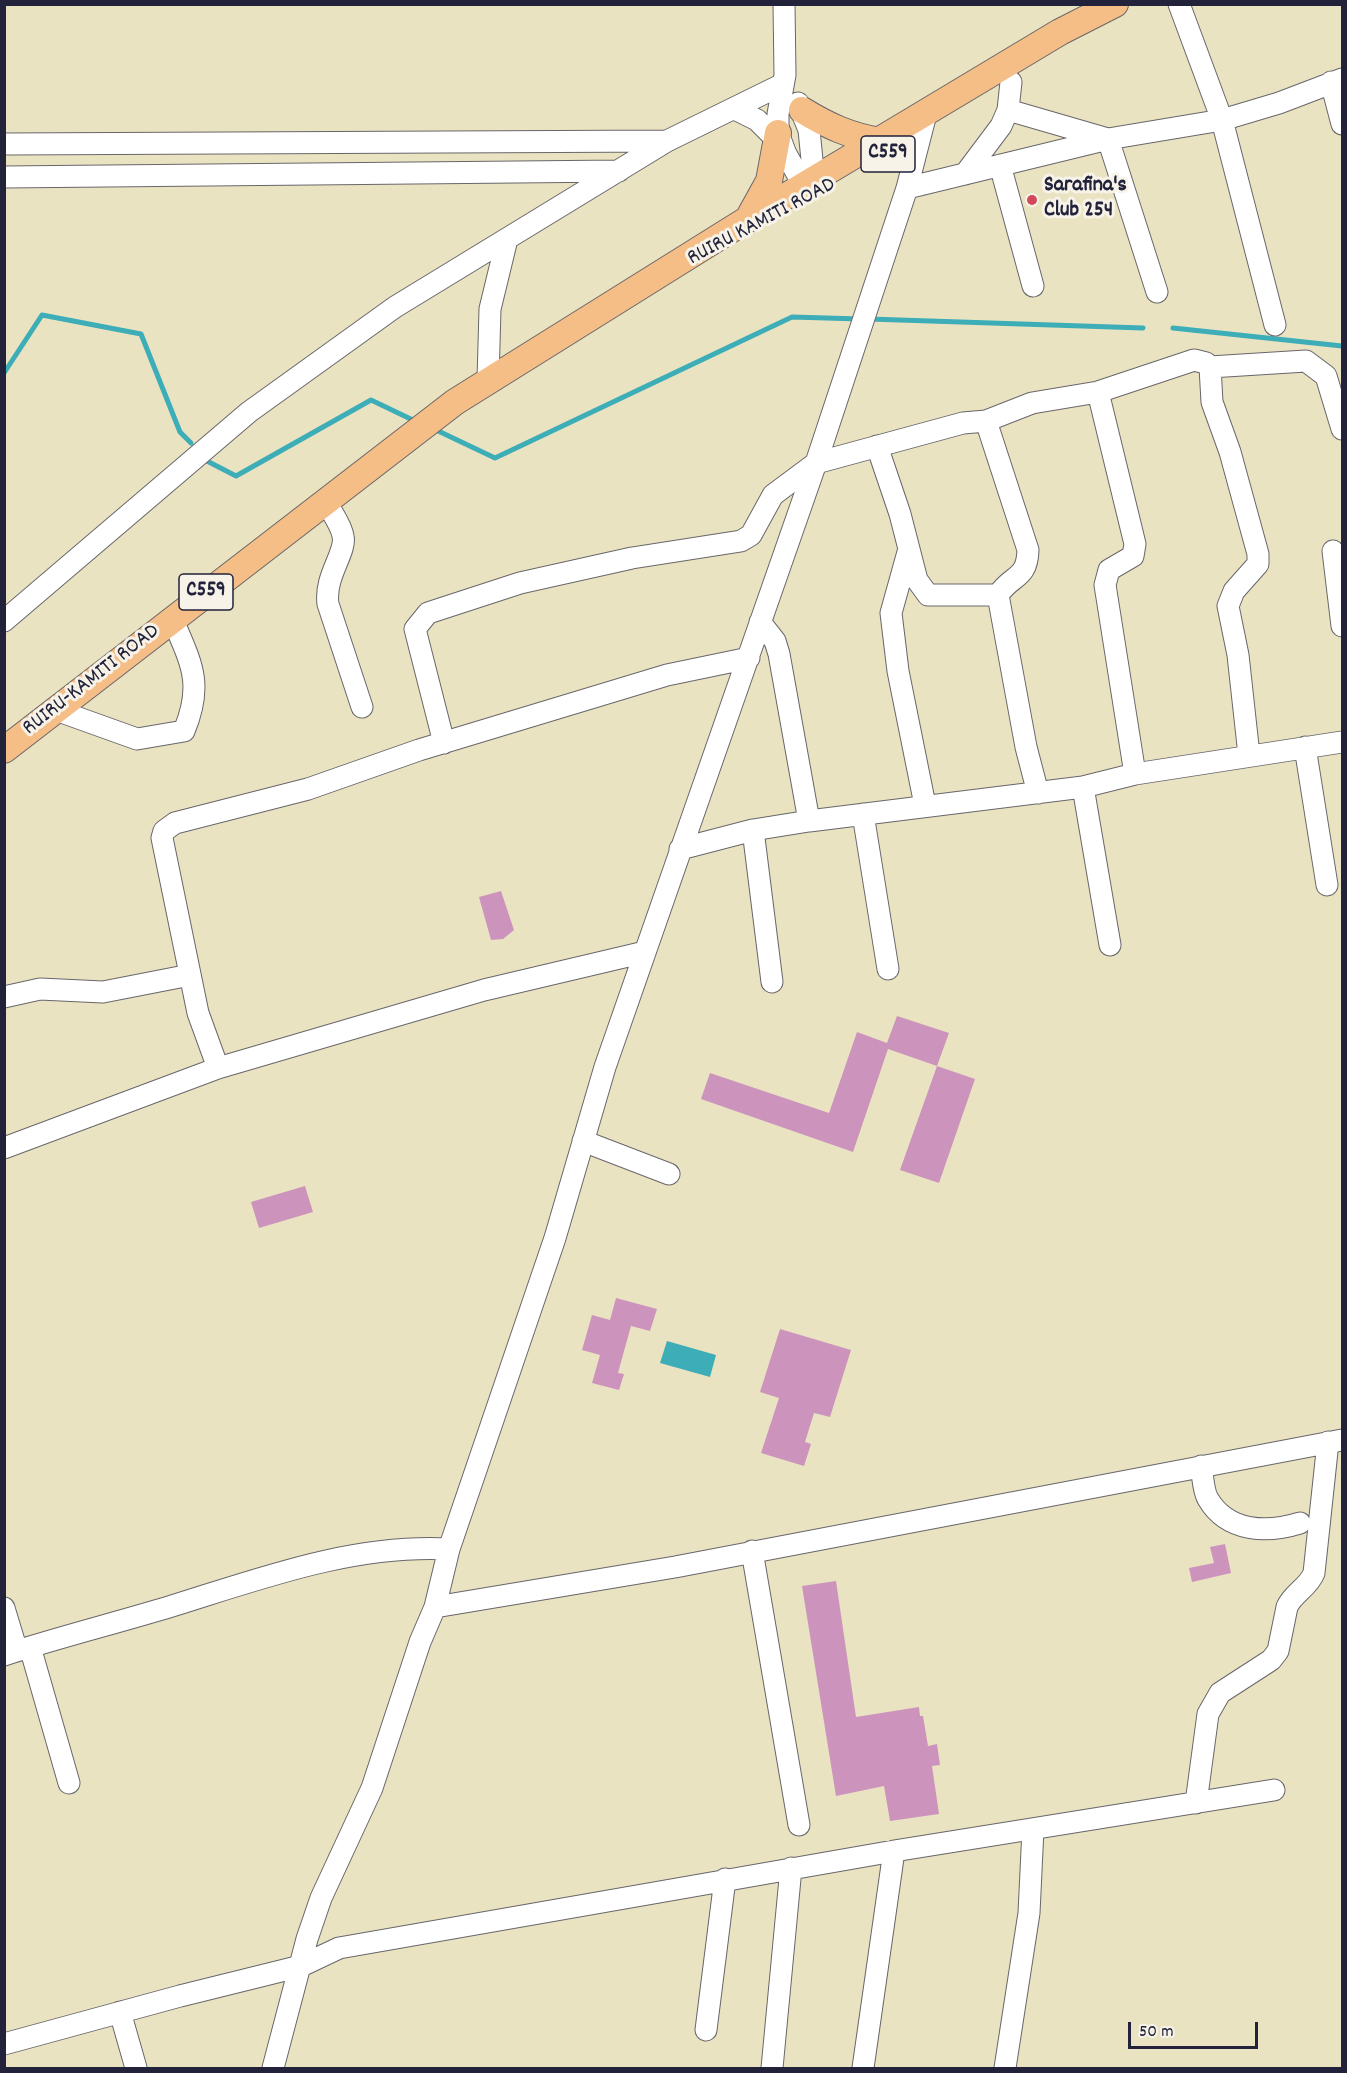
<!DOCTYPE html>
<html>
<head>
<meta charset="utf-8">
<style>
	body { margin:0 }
	#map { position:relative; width:1347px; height:2073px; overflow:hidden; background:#eae3c2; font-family:Dekko,sans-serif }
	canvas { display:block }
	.frame { position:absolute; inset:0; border:6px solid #22223b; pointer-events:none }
	.scale { position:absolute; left:1128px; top:2022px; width:130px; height:27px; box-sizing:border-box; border:3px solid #22223b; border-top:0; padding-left:8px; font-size:18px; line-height:21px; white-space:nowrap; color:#22223b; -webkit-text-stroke:4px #f7f3e8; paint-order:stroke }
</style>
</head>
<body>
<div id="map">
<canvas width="1347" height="2073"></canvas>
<div class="frame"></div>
<div class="scale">50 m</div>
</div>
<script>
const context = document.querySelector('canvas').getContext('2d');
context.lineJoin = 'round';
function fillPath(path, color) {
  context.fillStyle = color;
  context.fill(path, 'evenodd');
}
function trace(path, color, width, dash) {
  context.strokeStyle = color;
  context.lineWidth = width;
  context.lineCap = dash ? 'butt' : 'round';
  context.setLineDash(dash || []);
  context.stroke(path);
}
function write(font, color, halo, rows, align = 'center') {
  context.font = font + ' Dekko,sans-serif';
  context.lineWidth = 6;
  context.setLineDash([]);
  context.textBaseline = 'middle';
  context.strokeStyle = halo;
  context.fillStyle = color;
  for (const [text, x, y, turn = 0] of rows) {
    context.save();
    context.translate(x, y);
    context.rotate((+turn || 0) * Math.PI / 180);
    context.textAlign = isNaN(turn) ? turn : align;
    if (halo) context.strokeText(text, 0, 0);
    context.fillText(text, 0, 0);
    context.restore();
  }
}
fillPath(new Path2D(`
	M667,1341L716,1355L710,1377L660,1363Z`), '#3dadb7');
trace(new Path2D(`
	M869,319L1143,328
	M1173,328L1342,346
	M4,373L42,315L141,334L180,432L191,443
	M434,429L495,458L792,317L860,319
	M207,461L236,476L371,400L417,422`), '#3dadb7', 5);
fillPath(new Path2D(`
	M501,891L514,930L503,939L491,940L479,897Z
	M897,1016L949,1033L937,1066L888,1049L853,1152L701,1099L710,1073L829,1113L857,1032L887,1043Z
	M937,1066L975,1079L939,1183L900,1170Z
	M305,1186L313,1212L259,1228L251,1202Z
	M616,1298L657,1309L650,1331L631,1326L618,1373L624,1374L619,1390L592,1383L600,1355L582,1350L592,1315L610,1320Z
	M780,1329L851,1350L830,1417L814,1413L805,1442L811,1444L804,1466L761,1453L779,1398L760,1392Z
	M1225,1544L1231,1573L1192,1582L1189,1568L1214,1563L1210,1547Z
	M836,1581L856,1717L919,1707L920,1716H923L928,1746L937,1744L940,1765L932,1766L939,1814L890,1821L884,1786L836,1796L802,1586Z`), '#cc94bc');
const minor = new Path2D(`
	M784,4L785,75L778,114V133L786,154L804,186
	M1179,4L1222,120L1275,325
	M1331,82L1342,124
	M798,103L809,130L814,180
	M735,109L757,120L778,141
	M1008,110L1108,139L1157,292
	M4,144L667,141
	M1000,165L1033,286
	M965,174L1001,126L1008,110L1011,82
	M4,177L619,171
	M907,188L1108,139L1222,120L1279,103L1342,79
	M1210,367L1306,361L1326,376L1342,429
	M488,380L490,309L507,239
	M1098,392L1135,544L1133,556L1109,570L1105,585L1135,774
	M986,421L1032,403L1098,392L1194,360L1206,363L1210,367L1212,402L1230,452L1258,554V564L1234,591L1228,606L1238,655L1249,755
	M877,446L900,514L917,580L928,595H998
	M326,501C331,512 341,524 343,536C347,552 324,576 328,604L362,707
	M1333,551L1342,626
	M908,552L891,613L898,671L925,805
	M4,621L249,412L395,307L667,141L783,84
	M760,622L775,641L779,654L809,821
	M56,710L137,739L184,731C204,683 191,663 172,618
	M444,743L415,629L428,613L520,583L632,558L741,541L751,535L773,495L816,463L963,423L986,421L1028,550C1027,580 1012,574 998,595L1026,747L1038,793
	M1305,747L1327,885
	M1083,787L1110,945
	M863,814L888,969
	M753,830L772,982
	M680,849L753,830L809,821L1083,787L1135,774L1342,742
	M645,952L484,990L218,1068L198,1013L162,838L164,831L175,823L308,789L419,750L667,675L749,658
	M4,997L40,989L103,992L190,975
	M583,1141L669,1174
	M4,1148L218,1068
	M1201,1466C1203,1476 1203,1491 1208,1499C1228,1533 1268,1533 1300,1523
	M752,1551L799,1825
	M435,1607L675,1567L1342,1440
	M4,1608L17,1651
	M30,1647L69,1783
	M4,1655C60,1637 116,1623 172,1606C262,1578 353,1544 449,1549
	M1196,1803L1208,1714L1220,1693L1271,1660L1278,1651L1287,1607C1293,1593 1308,1588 1314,1573L1328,1442
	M120,2012L136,2068
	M706,2030L725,1879
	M4,2044L180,1996L301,1966L339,1948L894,1851L1274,1790
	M273,2068L307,1939L321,1898L372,1788L420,1642L435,1607L449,1549L555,1238L605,1067L816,463L907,188L926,114
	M772,2068L791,1868
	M863,2068L894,1851
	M1005,2068L1029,1913L1033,1829`);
const major = new Path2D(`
	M802,110C828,126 850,136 880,141
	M748,219L769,181L778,133
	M4,750L455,402L748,219L1060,32L1115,4`);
trace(minor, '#68666a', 23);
trace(major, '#68666a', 28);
trace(minor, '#fff', 21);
trace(major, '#f6be87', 26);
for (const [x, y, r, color] of [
	[1032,200,6,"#d1495b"]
]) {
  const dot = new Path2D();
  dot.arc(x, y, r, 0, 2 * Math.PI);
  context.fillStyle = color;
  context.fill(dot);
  trace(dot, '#f7f3e8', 2);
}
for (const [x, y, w] of [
	[888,154,54],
	[206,592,54]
]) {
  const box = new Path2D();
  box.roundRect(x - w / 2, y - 18, w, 36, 4.5);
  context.fillStyle = '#f7f3e8';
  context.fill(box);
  trace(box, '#22223b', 1.5);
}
write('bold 21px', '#22223b', null, [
	["C559",888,154],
	["C559",206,592]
]);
write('bold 22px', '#22223b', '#f7f3e8', [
	["Sarafina's",1044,187],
	["Club 254",1044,212]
], 'left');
write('22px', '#22223b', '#f7f3e8', [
	["RUIRU KAMITI ROAD",762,223,-28],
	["RUIRU-KAMITI ROAD",92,681,-38]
]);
</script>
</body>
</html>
